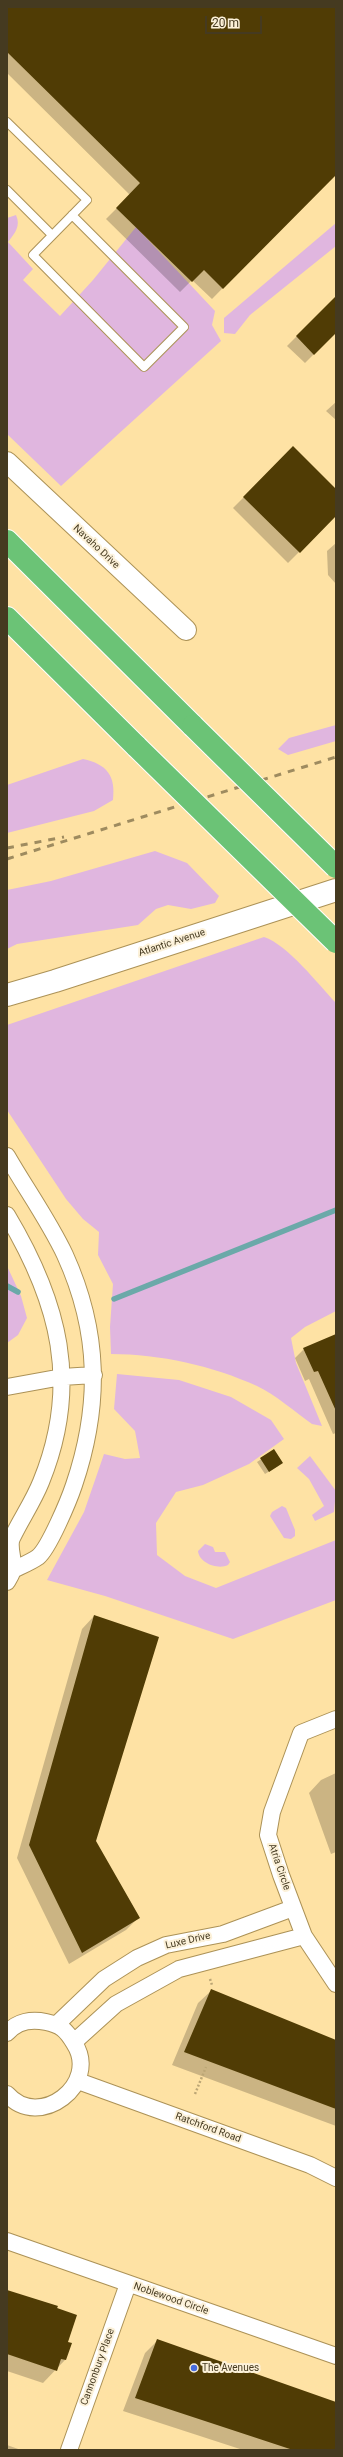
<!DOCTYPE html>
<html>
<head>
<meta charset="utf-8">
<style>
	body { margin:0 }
	#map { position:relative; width:343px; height:2457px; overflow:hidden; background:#fee2a4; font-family:Roboto,sans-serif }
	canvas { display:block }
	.frame { position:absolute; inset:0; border:8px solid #453a20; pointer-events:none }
	.scale { position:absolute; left:205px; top:16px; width:57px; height:18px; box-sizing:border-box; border:2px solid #453a20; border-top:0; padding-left:5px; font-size:12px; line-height:14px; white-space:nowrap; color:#453a20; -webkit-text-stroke:3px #fcf1d9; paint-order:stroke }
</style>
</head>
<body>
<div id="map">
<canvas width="343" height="2457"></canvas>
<div class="frame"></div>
<div class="scale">20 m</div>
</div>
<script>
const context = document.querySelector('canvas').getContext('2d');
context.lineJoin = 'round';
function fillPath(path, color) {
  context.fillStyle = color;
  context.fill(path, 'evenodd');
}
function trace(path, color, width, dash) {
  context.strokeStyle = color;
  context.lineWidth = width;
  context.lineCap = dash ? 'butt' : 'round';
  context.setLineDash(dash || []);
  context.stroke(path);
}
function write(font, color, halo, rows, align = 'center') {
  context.font = font + ' Roboto,sans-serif';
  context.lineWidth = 4;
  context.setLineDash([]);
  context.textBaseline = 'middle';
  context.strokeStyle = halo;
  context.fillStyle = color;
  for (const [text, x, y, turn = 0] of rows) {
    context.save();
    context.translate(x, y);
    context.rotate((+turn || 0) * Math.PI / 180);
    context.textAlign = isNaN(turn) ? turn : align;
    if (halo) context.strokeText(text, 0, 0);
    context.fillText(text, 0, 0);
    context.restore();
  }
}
fillPath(new Path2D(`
	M16,215C21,226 15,233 8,242L33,269L23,280L60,316L93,280L136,227L215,311L212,325L221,341L61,486L7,434V218Z
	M336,223V246L250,315L235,334L224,333V318Z
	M336,725V741L288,755L278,749L289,738Z
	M83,759C107,764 116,776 113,800L94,811L7,833V785Z
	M155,851L187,863L219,896L215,903L191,909L168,905L156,909L138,925L17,944L7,949V890L51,881Z
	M264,937C288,945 318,984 336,1003V1311L305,1327L291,1338L296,1363L322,1426L312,1424C295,1412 276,1395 257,1386C213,1366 160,1354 111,1354L110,1327L113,1284L98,1255L99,1232L83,1219L66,1199L7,1110V1025Z
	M7,1266L21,1296L27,1318L18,1335L7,1343Z
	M117,1374L179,1380L231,1397L271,1420L284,1439L249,1464L203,1485L176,1492L156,1523L157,1555L185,1576L216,1588L336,1540V1600L233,1639L105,1596L47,1580L84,1512L104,1454L125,1459L140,1458L135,1431L114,1409Z
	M310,1456L336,1491L334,1512L315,1521L312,1515L324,1506L309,1479L297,1468Z
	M282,1506L286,1508L295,1530V1536L291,1539L284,1538L270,1516L272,1512Z
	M205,1544L213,1547L215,1552H225L230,1562L228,1565C218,1570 199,1563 198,1551Z`), '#e0b6df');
fillPath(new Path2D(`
	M7,7H336V173L212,299L192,280L180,292L106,219L130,195L7,73Z
	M336,297V332L305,363L287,346Z
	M336,402V420L326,411Z
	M293,448L336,490V515L288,563L233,508Z
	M336,543V584L328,575L327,551Z
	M336,1335V1433L333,1434L309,1379L305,1381L295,1358L304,1349Z
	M273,1451L278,1466L265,1474L257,1462Z
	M94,1616L95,1841L139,1917L126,1930L69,1964L17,1858L82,1629Z
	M336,1773V1852L331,1854L309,1793L321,1780Z
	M211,1991L336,2041V2126L172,2065L198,2003Z
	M7,2291L57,2306L67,2343L65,2360L43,2383L7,2371Z
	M158,2340L336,2403V2450H243L123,2411L145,2353Z
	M7,2445L21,2450H7Z`), '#0003');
trace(new Path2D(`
	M7,1286L18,1292
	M114,1299L336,1210`), '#6ba9a9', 5.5);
fillPath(new Path2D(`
	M7,7H336V175L223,289L204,270L192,282L116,208L140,183L7,52Z
	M336,296V333L314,355L296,336Z
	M293,446L336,489V516L300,553L243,497Z
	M336,1334V1411L318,1371L314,1372L303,1348Z
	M274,1449L283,1463L269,1472L260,1458Z
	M94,1615L159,1637L96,1841L140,1918L82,1953L29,1845Z
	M211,1989L336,2040V2109L184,2052Z
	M7,2290L58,2306L57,2308L77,2315L68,2342L72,2343L66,2360L61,2359L57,2371L7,2354Z
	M157,2339L336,2402V2450H293L135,2398Z`), '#503c05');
const service = new Path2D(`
	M7,122L87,200L33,255L144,367L184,327L72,215
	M7,190L52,235`);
const minor = new Path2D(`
	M7,1156C26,1189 49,1221 65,1255C100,1332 101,1405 74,1485C69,1500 49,1548 38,1557C31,1562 21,1566 13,1570
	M7,1215C59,1302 81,1384 41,1482C33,1502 21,1519 12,1538C8,1546 14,1559 13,1568C13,1573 9,1578 7,1582
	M7,1387L62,1377L94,1375
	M336,1719L301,1733L272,1812L268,1835L281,1875L304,1936L336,1984
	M57,2024L104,1979L137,1958L166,1945L223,1934L293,1908
	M7,2033C17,2021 32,2019 46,2022C61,2025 66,2030 74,2043C101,2084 39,2131 7,2094
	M74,2042L116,2004L179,1969L304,1936
	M78,2081L310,2165L336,2178
	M7,2241L336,2356
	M69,2450L128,2284`);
const tertiary = new Path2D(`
	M7,462L186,630`);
const secondary = new Path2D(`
	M7,995L55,981L336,890`);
const motorway = new Path2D(`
	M7,541L193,726
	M7,618L137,747`);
trace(service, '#ac9257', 10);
trace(minor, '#ac9257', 18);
trace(tertiary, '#ac9257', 22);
trace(secondary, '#ac9257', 24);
trace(motorway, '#fff', 24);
trace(new Path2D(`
	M210,1979L212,1985
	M195,2094L206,2067`), '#bca675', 2.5, [2, 2]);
trace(service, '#fff', 8);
trace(minor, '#fff', 16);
trace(tertiary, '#fff', 20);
trace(secondary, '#fff', 22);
trace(motorway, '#6bc376', 22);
trace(new Path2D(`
	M7,848L64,837
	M7,859L336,757`), '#9e8b5f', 3, [7, 7]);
const motorwayBridge = new Path2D(`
	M193,726L336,867
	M137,747L336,942`);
trace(motorwayBridge, '#fff', 24, []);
trace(motorwayBridge, '#6bc376', 22);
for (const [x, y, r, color] of [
	[194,2368,4,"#476cdf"]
]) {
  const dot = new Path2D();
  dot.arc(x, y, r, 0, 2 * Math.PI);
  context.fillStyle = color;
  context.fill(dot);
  trace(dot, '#fcf1d9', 1.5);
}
write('10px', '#453a20', '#fcf1d9', [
	["Navaho Drive",96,547,43],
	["Atlantic Avenue",172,943,-18],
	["Atria Circle",279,1867,71],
	["Luxe Drive",188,1941,-13],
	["Ratchford Road",208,2128,20],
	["Noblewood Circle",171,2299,19],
	["Cannonbury Place",98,2367,-70]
]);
write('10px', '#453a20', '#fcf1d9', [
	["The Avenues",202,2368]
], 'left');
</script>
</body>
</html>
